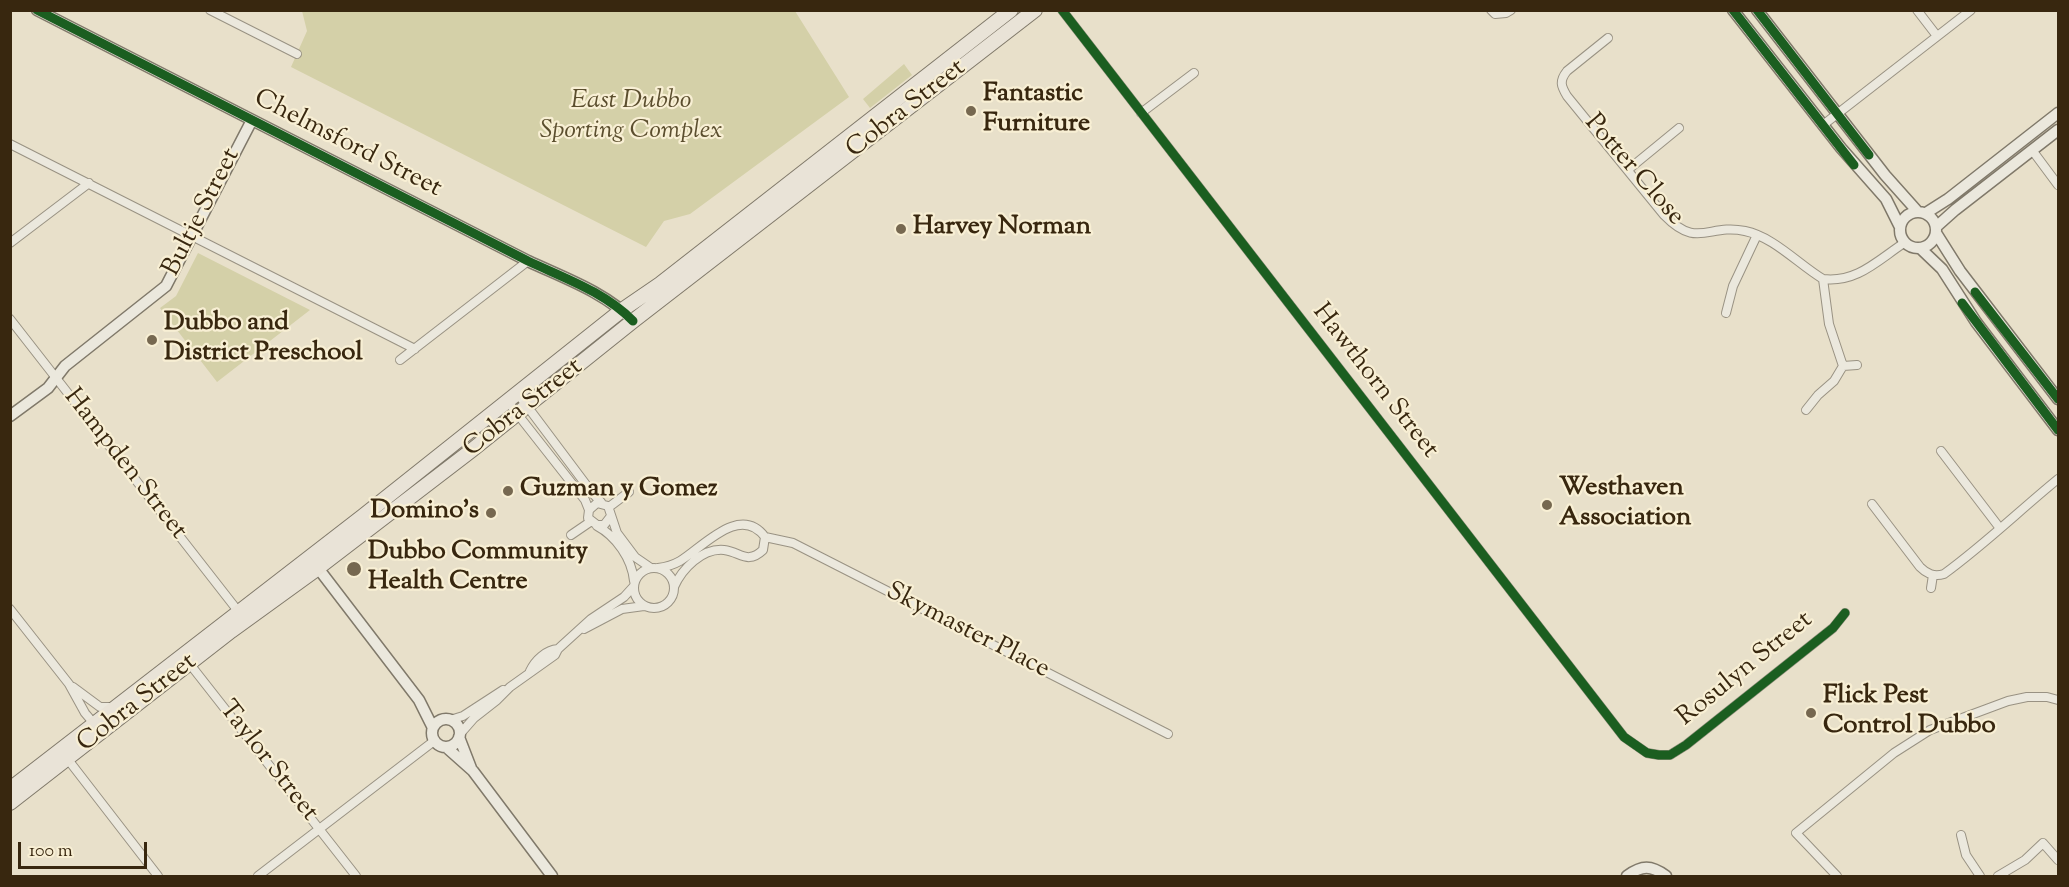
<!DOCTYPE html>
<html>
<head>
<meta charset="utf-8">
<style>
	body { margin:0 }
	#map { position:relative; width:2069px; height:887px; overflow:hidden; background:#e8e0ca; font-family:"Sorts Mill Goudy",serif }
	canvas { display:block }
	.frame { position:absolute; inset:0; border:12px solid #38270f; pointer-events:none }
	.scale { position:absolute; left:18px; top:842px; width:129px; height:27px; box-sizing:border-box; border:3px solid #38270f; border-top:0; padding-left:8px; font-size:18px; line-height:21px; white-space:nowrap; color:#38270f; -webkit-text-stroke:4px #f8efd4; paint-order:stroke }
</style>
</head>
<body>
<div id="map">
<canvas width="2069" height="887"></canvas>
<div class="frame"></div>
<div class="scale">100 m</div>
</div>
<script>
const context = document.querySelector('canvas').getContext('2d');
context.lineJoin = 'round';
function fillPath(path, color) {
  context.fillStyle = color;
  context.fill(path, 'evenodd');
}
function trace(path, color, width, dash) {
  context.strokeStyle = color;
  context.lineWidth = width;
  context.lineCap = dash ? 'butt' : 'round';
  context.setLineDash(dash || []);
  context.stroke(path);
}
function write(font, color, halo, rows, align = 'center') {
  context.font = font + ' "Sorts Mill Goudy",serif';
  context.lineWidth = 4.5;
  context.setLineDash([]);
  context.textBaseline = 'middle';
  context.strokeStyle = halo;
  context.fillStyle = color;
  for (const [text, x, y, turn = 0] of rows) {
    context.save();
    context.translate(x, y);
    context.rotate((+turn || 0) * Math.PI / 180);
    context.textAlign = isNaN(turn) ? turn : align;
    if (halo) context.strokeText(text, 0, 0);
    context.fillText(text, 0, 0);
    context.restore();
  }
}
fillPath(new Path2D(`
	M302,11H795L849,97L690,214L664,221L646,247L291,67L307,31Z
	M904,64L912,75L870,108L863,99Z
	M198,253L310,310L217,382L160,308L176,296Z`), '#d4d0a8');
const street = new Path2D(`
	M210,10L297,54
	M1062,10L1624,737L1647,753L1659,755H1670L1686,745L1833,628L1845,613
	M1491,10L1495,14L1506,13L1511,10
	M1917,10L1937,36
	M1608,38L1567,71C1559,81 1561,86 1567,96L1664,215C1698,250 1708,223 1745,231C1774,237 1798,264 1823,279C1857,283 1878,260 1904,243
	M1141,113L1194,73
	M1823,125L1971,10
	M10,144L415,349
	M2032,150L2058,185
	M1629,169L1679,128
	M10,243L89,183
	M1726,313L1733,286L1757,235
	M10,319L238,611
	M400,360L528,261
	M1843,366L1857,365
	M518,394L593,494L601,502
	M508,402L585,500L589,510
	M1806,410L1818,395L1834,381L1843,366L1829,324L1823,279
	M1941,451L1999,527
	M1872,504L1920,567C1927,574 1934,577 1944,574C1984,545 2020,510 2058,479
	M609,507L629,492
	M611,516L604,525H597L588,518L589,510L597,503L608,506L617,533L635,557L651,568
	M597,526C616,536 632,559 634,581
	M571,535L590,522
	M765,537L793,543L1168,734
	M658,568C666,567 673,565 680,561C702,548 740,503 765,537L763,550C747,565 741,552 724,550C702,548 682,569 674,587
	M634 588a20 20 0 1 1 40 0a20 20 0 1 1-40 0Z
	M1931,588L1933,575
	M10,609L69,684L85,713L96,726
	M584,629L622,609L644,606
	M189,663L356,876
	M530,671C535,660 546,650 558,649
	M73,687L100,707H114
	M450,720L463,716L503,690
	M460,734L474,718L497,700L510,687L555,655L558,649L591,619L624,597L634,586
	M66,757L158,876
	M1961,835L1966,855L1980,876
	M258,876L434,741
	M1837,876L1796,833L1894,753L1930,730L2008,701L2027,697H2047L2058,700
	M1998,876L2025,860L2043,843L2058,860`);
const secondary = new Path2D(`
	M37,10L528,261C564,278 605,292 633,321
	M1733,10L1841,148L1886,199L1900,227
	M1757,10L1885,175L1918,212
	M1900 230a18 18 0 1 1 36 0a18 18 0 1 1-36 0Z
	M1926,213L1948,199L2058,113
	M1936,227L1955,210L2058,130
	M1936,233L1960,271L2058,399
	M1920,248L1942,269L1976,322L2058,430
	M10,416L48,388L65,366L166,286L252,120
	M318,568L419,700L433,728
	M432 733a14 14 0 1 1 28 0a14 14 0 1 1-28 0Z
	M459,737L471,768
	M446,747L473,771L552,876
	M1627,876C1642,865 1651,865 1666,876`);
const highway = new Path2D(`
	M10,789L363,516L622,310L660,284L1011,10
	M10,803L231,631L318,568L472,450L633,321L1035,10`);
trace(street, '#999283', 10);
trace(secondary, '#80796a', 13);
trace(highway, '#80796a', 16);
trace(street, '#ebe8dd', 8);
trace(secondary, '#ebe8dd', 10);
trace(highway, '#e9e3d7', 14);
trace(new Path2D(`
	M37,10L528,261C564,278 605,292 633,321
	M1062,10L1624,737L1647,753L1659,755H1670L1686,745L1833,628L1845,613
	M1733,10L1854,165
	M1757,10L1869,155
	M1975,292L2058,399
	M1962,303L2058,430`), '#1b5e20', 9);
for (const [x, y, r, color] of [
	[971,111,6,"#766850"],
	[901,229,6,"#766850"],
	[152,340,6,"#766850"],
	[508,491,6,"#766850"],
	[1547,505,6,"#766850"],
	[491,513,6,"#766850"],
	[354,569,8,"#766850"],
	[1811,713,6,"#766850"]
]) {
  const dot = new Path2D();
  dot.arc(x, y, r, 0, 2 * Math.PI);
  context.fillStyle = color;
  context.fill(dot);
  trace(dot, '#f8efd4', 2);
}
write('bold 26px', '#38270f', '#f8efd4', [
	["Fantastic",983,96],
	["Furniture",983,126],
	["Harvey Norman",913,229],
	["Dubbo and",164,325],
	["District Preschool",164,355],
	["Westhaven",1559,490],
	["Association",1559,520],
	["Guzman y Gomez",520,491],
	["Domino's",479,513,"right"],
	["Dubbo Community",368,554],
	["Health Centre",368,584],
	["Flick Pest",1823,698],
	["Control Dubbo",1823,728]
], 'left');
write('italic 26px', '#5b4e2e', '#f8efd4', [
	["East Dubbo",631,103],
	["Sporting Complex",631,133]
]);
write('26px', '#38270f', '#f8efd4', [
	["Cobra Street",907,110,-38],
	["Chelmsford Street",347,145,27],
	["Potter Close",1633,171,49],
	["Bultje Street",203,213,-63],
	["Hawthorn Street",1374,382,52],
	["Cobra Street",524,409,-38],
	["Hampden Street",124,465,52],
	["Skymaster Place",967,632,27],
	["Rosulyn Street",1746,670,-39],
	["Cobra Street",138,704,-38],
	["Taylor Street",267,762,52]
]);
</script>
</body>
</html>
